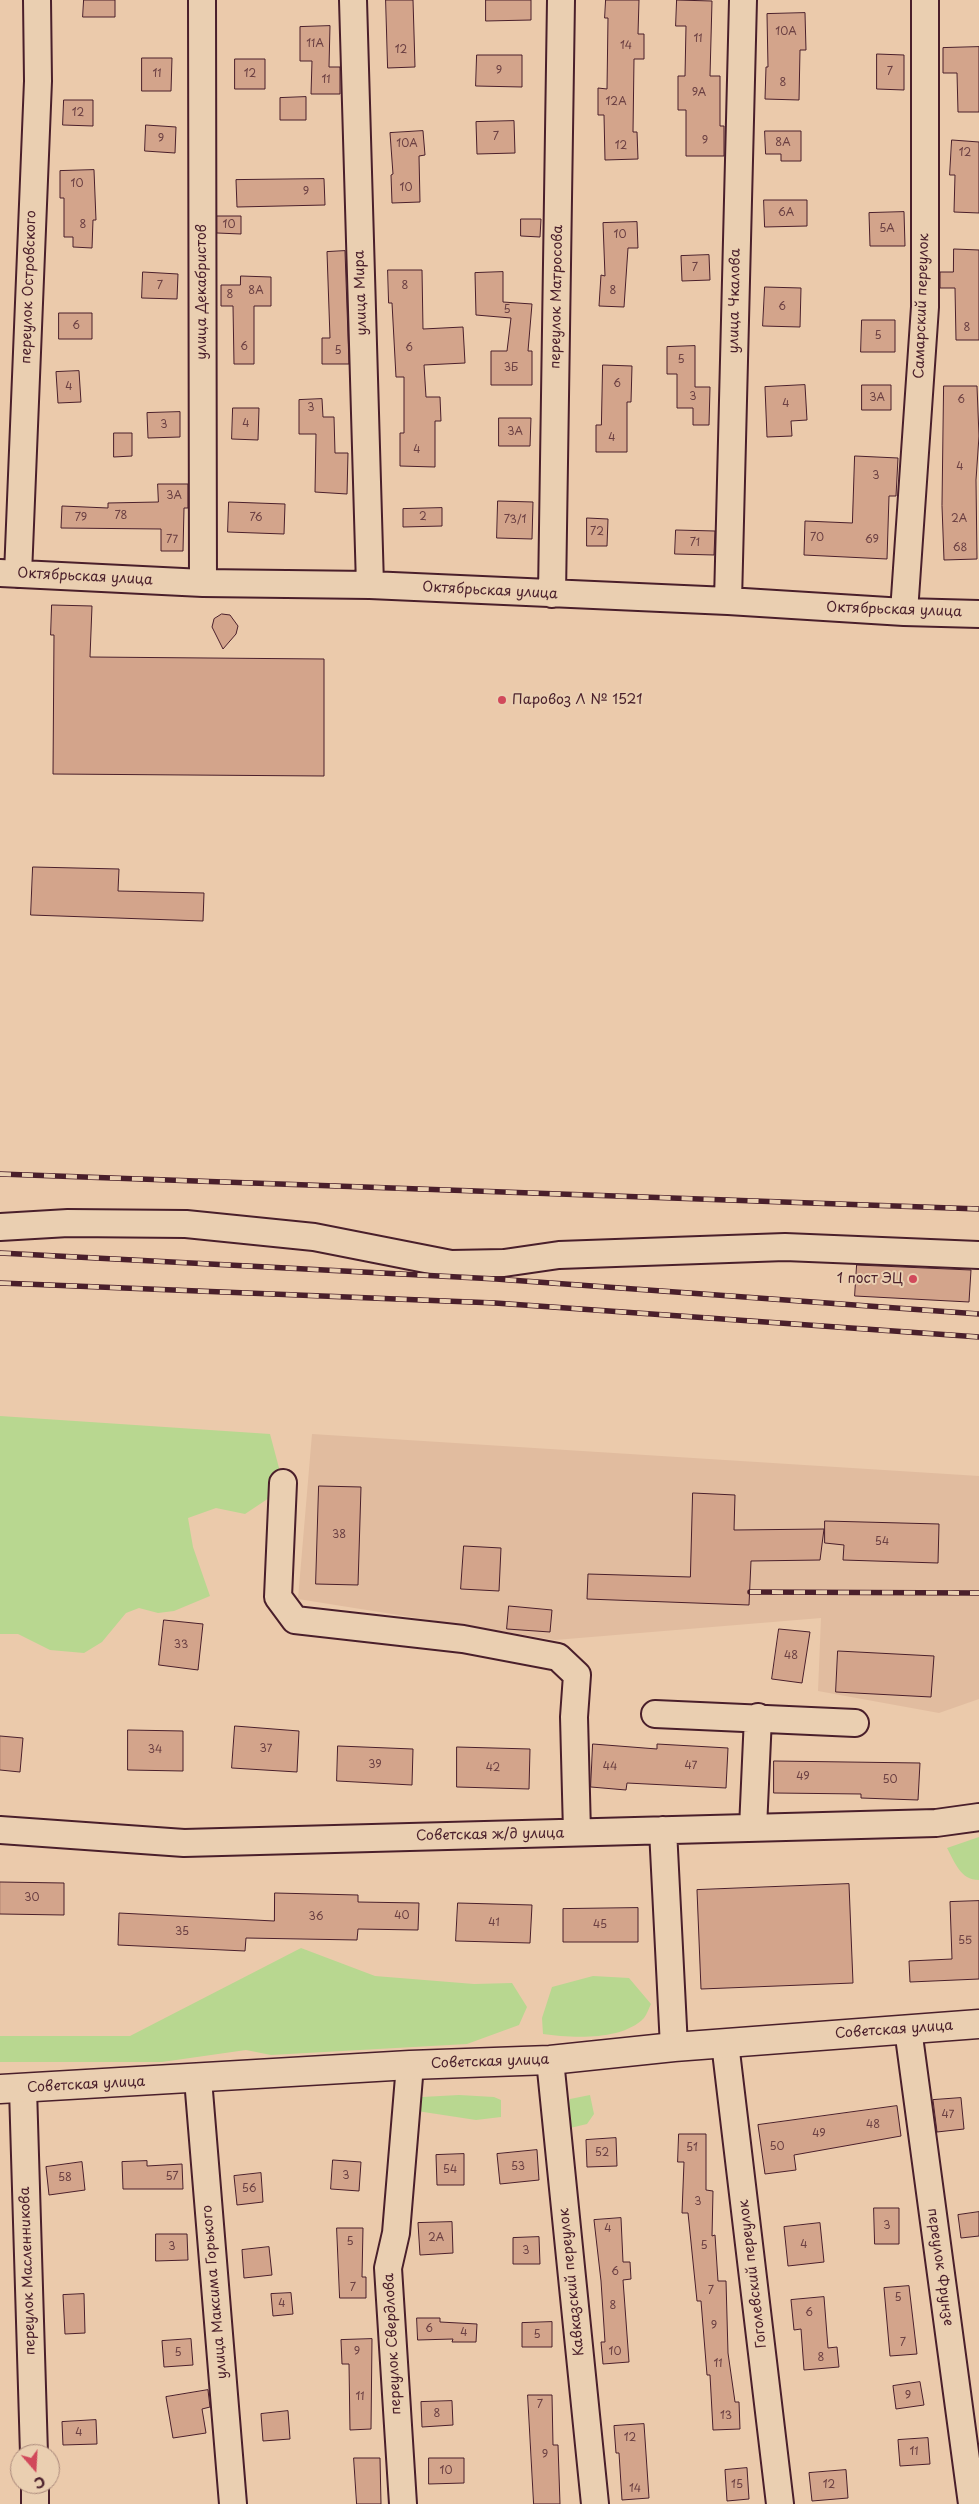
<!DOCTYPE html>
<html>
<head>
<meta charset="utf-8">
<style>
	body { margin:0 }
	#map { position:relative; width:979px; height:2504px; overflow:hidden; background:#ebcaab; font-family:"Playpen Sans",sans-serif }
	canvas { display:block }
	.north { position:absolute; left:10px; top:2444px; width:50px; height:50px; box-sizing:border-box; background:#eacfb1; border:1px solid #aa897b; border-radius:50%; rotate:161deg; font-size:14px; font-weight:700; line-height:20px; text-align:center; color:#4a1f2b }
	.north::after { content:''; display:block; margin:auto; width:18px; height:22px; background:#d1495b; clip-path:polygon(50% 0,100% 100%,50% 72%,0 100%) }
</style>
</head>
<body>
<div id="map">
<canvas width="979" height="2504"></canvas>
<div class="north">С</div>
</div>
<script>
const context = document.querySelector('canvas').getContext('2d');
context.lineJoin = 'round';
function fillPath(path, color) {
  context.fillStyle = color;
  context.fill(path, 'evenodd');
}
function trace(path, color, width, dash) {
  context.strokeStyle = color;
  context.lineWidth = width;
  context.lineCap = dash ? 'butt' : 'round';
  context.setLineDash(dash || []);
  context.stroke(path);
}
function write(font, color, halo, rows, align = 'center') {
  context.font = font + ' "Playpen Sans",sans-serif';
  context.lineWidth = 4;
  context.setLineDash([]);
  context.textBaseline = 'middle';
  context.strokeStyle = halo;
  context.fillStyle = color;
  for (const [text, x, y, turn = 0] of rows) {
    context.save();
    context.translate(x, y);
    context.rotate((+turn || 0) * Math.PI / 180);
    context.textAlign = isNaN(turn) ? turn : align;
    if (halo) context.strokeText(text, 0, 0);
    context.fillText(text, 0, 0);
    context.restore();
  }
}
fillPath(new Path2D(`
	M312,1434L979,1476V1699L939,1713L818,1691L821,1618L555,1640L298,1599Z`), '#e1bc9f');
fillPath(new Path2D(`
	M0,1416L270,1434L283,1483L269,1498L245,1514L216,1508L188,1518L193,1547L210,1596L174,1611L158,1613L139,1608L126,1613L102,1642L84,1653L50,1650L18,1634H0Z
	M979,1837V1880C960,1880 955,1862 947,1848Z
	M301,1948L375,1976L474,1984L512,1983L527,2007L519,2025L467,2044L271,2055L246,2050L162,2062H0V2036H130Z
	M593,1976L629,1978L651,2004C649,2008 647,2014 644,2018C622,2041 572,2038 543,2034L542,2018L552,1987Z
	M459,2095L494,2097L501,2100V2117L476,2120L417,2111L422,2097Z
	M590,2095L594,2114L587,2124L570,2128L567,2111L570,2099Z`), '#b8d790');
const building = new Path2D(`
	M84,0H115V17H83Z
	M386,0H413L415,67L388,68Z
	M486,0H531V20L486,21Z
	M606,0H639L638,34H644V59H634L633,132H637L638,159L605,160L604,115H598V88L607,89L608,18H605Z
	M677,0L712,1L710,76H720V126H724V156H686V110H678V76H685L686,26H676Z
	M805,13L806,50H800L799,100L765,99L766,67H768L767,14Z
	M330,26L329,67H340V94H311L312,61H300V27Z
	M979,47V112H958L957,73H943V48Z
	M877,54L904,55V90L877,89Z
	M477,55H522V87L476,86Z
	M142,58H172L171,91H142Z
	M235,59H265V89H235Z
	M306,97V120H280V98Z
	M64,100H93V126L63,125Z
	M514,121L515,153L477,154L476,122Z
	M146,125L176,127L175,153L145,151Z
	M423,131L425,155L419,156L420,202L392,203L391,175L393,174L390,133Z
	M765,131H801V161H781V154H766Z
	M952,140L979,142V213L954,212L955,175H950Z
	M94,170L96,220H93L92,248L73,247V237H64V198H60V171Z
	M324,179L325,205L237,207L236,180Z
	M764,200H807V226L765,227Z
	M904,212L905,246H870L869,213Z
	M217,216H241V234L217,233Z
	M521,219H541L540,237L521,236Z
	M637,222L638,248H628L624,307L599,306L601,275L605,276L603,223Z
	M954,249L979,250V340H956L955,288H940V272H953Z
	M345,251L349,364H322V338H330L327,252Z
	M709,255L710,280L682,281L681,256Z
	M388,270H422L423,329L463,327L465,363L424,365L426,397H440L441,421H435V467L400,466V433H404V377H396L392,303H389Z
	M143,272L178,274L177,299L142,298Z
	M503,272V302L532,304L528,351H532V385H491V351H507L511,318L476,315L475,273Z
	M241,276L271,277V306H254V364H234L233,306H221V285H240Z
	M765,287L801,288L800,327L763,326Z
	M59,313H92V339H59Z
	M862,320H895V352H861Z
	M695,346V387H710L709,425H693V408H677V374H667V347Z
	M603,365L632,366L631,402H627V452H596V425H601Z
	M79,371L81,402L58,403L56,372Z
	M805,385L807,420L791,421L792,436L767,437L765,387Z
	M862,385H891V410H862Z
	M944,386H977L979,436L976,480L977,559L944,560L942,506Z
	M322,399L323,417H334L335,453H348L347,494L315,492L316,434H299V400Z
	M233,408H259L258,440L232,439Z
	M180,412V437L148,438L147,413Z
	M499,418H531L530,446H499Z
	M114,433H132V456L114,457Z
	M855,456L898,458L896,496H889L887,559L804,555L805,521L852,523Z
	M158,484H188V508H184L183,551H161V529L61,528L62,506L108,508V503L158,502Z
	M498,501L533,502L532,539L497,538Z
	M229,502L285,504L284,534L228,532Z
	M442,508V526L403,527V509Z
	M587,518L608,519L607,546H587Z
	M676,530L715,531L714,555L675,554Z
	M52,605L92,606L90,657L324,659V776L53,774L54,635H51Z
	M222,614L230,615L238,626L236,634L223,649L212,627L214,619Z
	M33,867L119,869L118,891L204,893L203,921L31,915Z
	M857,1265L971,1270L969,1302L855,1296Z
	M319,1486L361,1487L358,1585L316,1584Z
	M693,1493L735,1495L734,1530L824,1529L820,1560L751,1561L749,1605L587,1599L588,1574L690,1577Z
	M825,1521L939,1524L938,1563L843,1560L844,1545L825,1543Z
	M464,1546L501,1548L499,1591L461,1589Z
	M509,1606L552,1610L550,1632L507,1629Z
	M164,1620L203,1624L198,1670L159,1665Z
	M779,1629L810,1632L802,1683L772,1679Z
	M838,1651L934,1656L931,1697L836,1692Z
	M235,1726L299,1731L297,1772L232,1768Z
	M128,1730L183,1731V1771L128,1770Z
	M0,1736L23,1738L20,1772L0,1770Z
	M593,1744L657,1749V1744L728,1748L726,1788L627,1783L626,1790L591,1787Z
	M338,1746L413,1749L412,1785L337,1781Z
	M457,1747L530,1749L529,1789L457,1787Z
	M774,1761L920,1763L918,1800L861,1798V1794L774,1793Z
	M0,1882L64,1883V1915L0,1914Z
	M849,1884L853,1983L701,1989L697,1890Z
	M275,1893L358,1895V1902L419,1903L418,1930L358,1929L357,1940L246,1938L245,1951L118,1945L119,1913L274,1921Z
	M979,1901V1979L910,1982L909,1961L952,1959L950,1902Z
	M458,1903L532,1905L530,1943L456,1941Z
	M638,1908V1942H563V1909Z
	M961,2098L964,2129L937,2132L933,2100Z
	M897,2106L901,2136L794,2155L796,2170L765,2174L758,2125Z
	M679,2134H706V2190L713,2191L712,2236L715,2235L718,2281H726L728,2353L735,2402H739L740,2429L713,2430L710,2375H707L701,2301H697L688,2213H682L684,2162H678Z
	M616,2138L617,2166L587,2167L586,2140Z
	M537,2150L539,2180L500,2184L497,2154Z
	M464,2154V2185H437L436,2155Z
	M333,2160L361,2162L359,2191L331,2189Z
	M147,2161V2166L182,2164L183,2189H123L122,2162Z
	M82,2162L85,2190L49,2195L46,2167Z
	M261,2173L263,2202L237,2205L234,2176Z
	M874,2208H899V2244H875Z
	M979,2212V2236L961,2238L958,2215Z
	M621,2218L623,2262H630L631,2279L623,2280L629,2362L603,2364L601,2342H605L601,2281L594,2220Z
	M452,2222L453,2253L420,2255L418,2223Z
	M820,2223L824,2262L788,2266L784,2227Z
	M337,2228H363L362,2277H366V2298H340Z
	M156,2234H187L188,2260L156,2261Z
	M539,2237L540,2264H513V2238Z
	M269,2247L272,2275L244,2278L242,2250Z
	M909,2286L917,2354L890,2356L884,2288Z
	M291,2293L293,2314L273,2316L271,2294Z
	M84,2294L85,2333L65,2334L63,2295Z
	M824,2297L828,2348L837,2347L839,2367L804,2370L801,2329L794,2330L791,2300Z
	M417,2318H440V2322L477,2324L476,2342H452L453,2339L418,2340Z
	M552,2322V2347H522V2323Z
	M191,2339L193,2365L164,2367L162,2341Z
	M372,2339L371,2429L350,2430L349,2364H342L341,2340Z
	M920,2382L924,2405L896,2409L893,2386Z
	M208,2390L210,2407L202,2409L206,2433L173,2438L166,2397Z
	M528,2395H552L553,2445H558L560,2504H534Z
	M452,2401L453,2425L422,2427L421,2402Z
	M288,2411L290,2439L263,2441L261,2414Z
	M96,2420L97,2444L63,2445L62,2422Z
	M644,2424L649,2498L622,2500L619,2453H616L614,2426Z
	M928,2438L930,2464L900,2466L898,2440Z
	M354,2458H380L381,2504H357Z
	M429,2458H464V2483L429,2484Z
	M747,2468L749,2499L727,2501L725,2470Z
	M846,2470L848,2498L812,2501L809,2473Z`);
fillPath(building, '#d3a48b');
trace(building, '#4a1f2b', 1);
const minor = new Path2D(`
	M202,0L203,583
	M353,0L370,585
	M0,573L203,583L370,585L728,601L904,612L979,614
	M18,574L38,81L37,0
	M552,594L561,0
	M728,601L743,0
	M904,612L925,307V0
	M0,1227L68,1223L186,1224L314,1237L451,1264L504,1263L559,1255L785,1247L979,1255
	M283,1483L278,1597L295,1620L463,1639L558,1657L577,1675L574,1717L577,1832
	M655,1714L855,1723
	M753,1828L758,1717
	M0,1830L184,1843L936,1823L979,1817
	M663,1830L674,2047
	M908,2029L972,2504
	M725,2043L780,2504
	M550,2060L595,2504
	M198,2079L233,2504
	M23,2089L34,2454
	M35,2484V2504
	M403,2504L388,2268L396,2233L410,2065`);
const major = new Path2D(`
	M0,2089L410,2065L550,2060L674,2047L979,2024`);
trace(minor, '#4a1f2b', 30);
trace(major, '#4a1f2b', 31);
trace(minor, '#eacfb1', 26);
trace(major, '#eacfb1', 28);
const rail = new Path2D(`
	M0,1174L979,1209
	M0,1253L496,1279L979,1314
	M0,1283L495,1303L979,1337
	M750,1592L979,1593`);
trace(rail, '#4a1f2b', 5.5);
trace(rail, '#eacfb1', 4, [11]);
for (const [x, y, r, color] of [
	[502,700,5,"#d1495b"],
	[913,1279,5,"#d1495b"]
]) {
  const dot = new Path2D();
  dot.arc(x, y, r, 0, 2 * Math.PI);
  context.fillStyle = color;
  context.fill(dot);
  trace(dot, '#eacfb1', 2);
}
write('11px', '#6c4043', null, [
	["10А",786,32],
	["11",698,39],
	["11А",315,44],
	["14",626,46],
	["12",401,50],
	["9",499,71],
	["7",890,72],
	["11",157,74],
	["12",250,74],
	["11",326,80],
	["8",783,83],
	["9А",699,93],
	["12А",616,102],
	["12",78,113],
	["7",496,137],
	["9",161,139],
	["9",705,141],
	["8А",783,143],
	["10А",407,144],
	["12",621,146],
	["12",965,153],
	["10",77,184],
	["10",406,188],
	["9",306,192],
	["6А",786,213],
	["8",83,225],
	["10",229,225],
	["5А",887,229],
	["10",620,235],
	["7",695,268],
	["7",160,286],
	["8",405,286],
	["8А",256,291],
	["8",613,291],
	["8",230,295],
	["6",782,307],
	["5",507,310],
	["6",76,326],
	["8",967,328],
	["5",878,336],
	["6",244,347],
	["6",409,348],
	["5",338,351],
	["5",681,360],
	["3Б",511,368],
	["6",617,384],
	["4",69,387],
	["3",693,397],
	["3А",877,398],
	["6",961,400],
	["4",786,404],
	["3",311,408],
	["4",246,424],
	["3",164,425],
	["3А",515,432],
	["4",612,438],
	["4",417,450],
	["4",960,467],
	["3",876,476],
	["3А",174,496],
	["78",121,516],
	["2",423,517],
	["79",81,518],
	["76",256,518],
	["2А",959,519],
	["73/1",515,520],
	["72",597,532],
	["70",817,538],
	["77",172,540],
	["69",872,540],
	["71",695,543],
	["68",960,548],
	["38",339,1535],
	["54",882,1542],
	["33",181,1645],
	["48",791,1656],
	["37",266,1749],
	["34",155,1750],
	["39",375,1765],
	["47",691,1766],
	["44",610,1767],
	["42",493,1768],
	["49",803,1777],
	["50",890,1780],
	["30",32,1898],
	["40",402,1916],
	["36",316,1917],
	["41",494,1923],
	["45",600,1925],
	["35",182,1932],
	["55",965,1941],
	["47",948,2115],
	["48",873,2125],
	["49",819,2134],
	["50",777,2147],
	["51",692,2148],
	["52",602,2153],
	["53",518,2167],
	["54",450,2170],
	["3",346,2176],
	["57",172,2177],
	["58",65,2178],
	["56",249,2189],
	["3",698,2202],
	["3",887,2226],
	["4",608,2229],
	["2А",436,2238],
	["5",350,2242],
	["4",804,2245],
	["5",704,2246],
	["3",172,2247],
	["3",526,2251],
	["6",615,2272],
	["7",353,2288],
	["7",711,2291],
	["5",898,2298],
	["4",282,2304],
	["8",613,2306],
	["6",809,2313],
	["9",714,2326],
	["6",429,2329],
	["4",464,2333],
	["5",537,2335],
	["7",903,2343],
	["9",357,2352],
	["10",615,2352],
	["5",178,2353],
	["8",821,2358],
	["11",718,2364],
	["9",908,2396],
	["11",360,2397],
	["7",540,2405],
	["8",437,2414],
	["13",726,2416],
	["4",79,2433],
	["12",630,2438],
	["11",914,2452],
	["9",545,2455],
	["10",446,2471],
	["15",737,2485],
	["12",829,2485],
	["14",635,2489]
]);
write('14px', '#4a1f2b', '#eacfb1', [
	["переулок Островского",29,287,-88],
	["улица Декабристов",202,292,-90],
	["улица Мира",361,293,-92],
	["переулок Матросова",557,297,-89],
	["улица Чкалова",735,301,-89],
	["Самарский переулок",922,306,-88],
	["Октябрьская улица",85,577,3],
	["Октябрьская улица",490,591,3],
	["Октябрьская улица",894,610,2],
	["Советская ж/д улица",490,1835,-1],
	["Советская улица",894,2030,-4],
	["Советская улица",490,2062,-2],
	["Советская улица",86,2085,-3],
	["переулок Фрунзе",940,2267,82],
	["переулок Масленникова",28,2271,-92],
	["Гоголевский переулок",753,2274,-97],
	["Кавказский переулок",572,2282,-96],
	["улица Максима Горького",215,2292,-95],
	["переулок Свердлова",393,2344,-93]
]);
write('14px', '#4a1f2b', '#eacfb1', [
	["Паровоз Л № 1521",512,700],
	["1 пост ЭЦ",903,1279,"right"]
], 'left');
</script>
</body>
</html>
